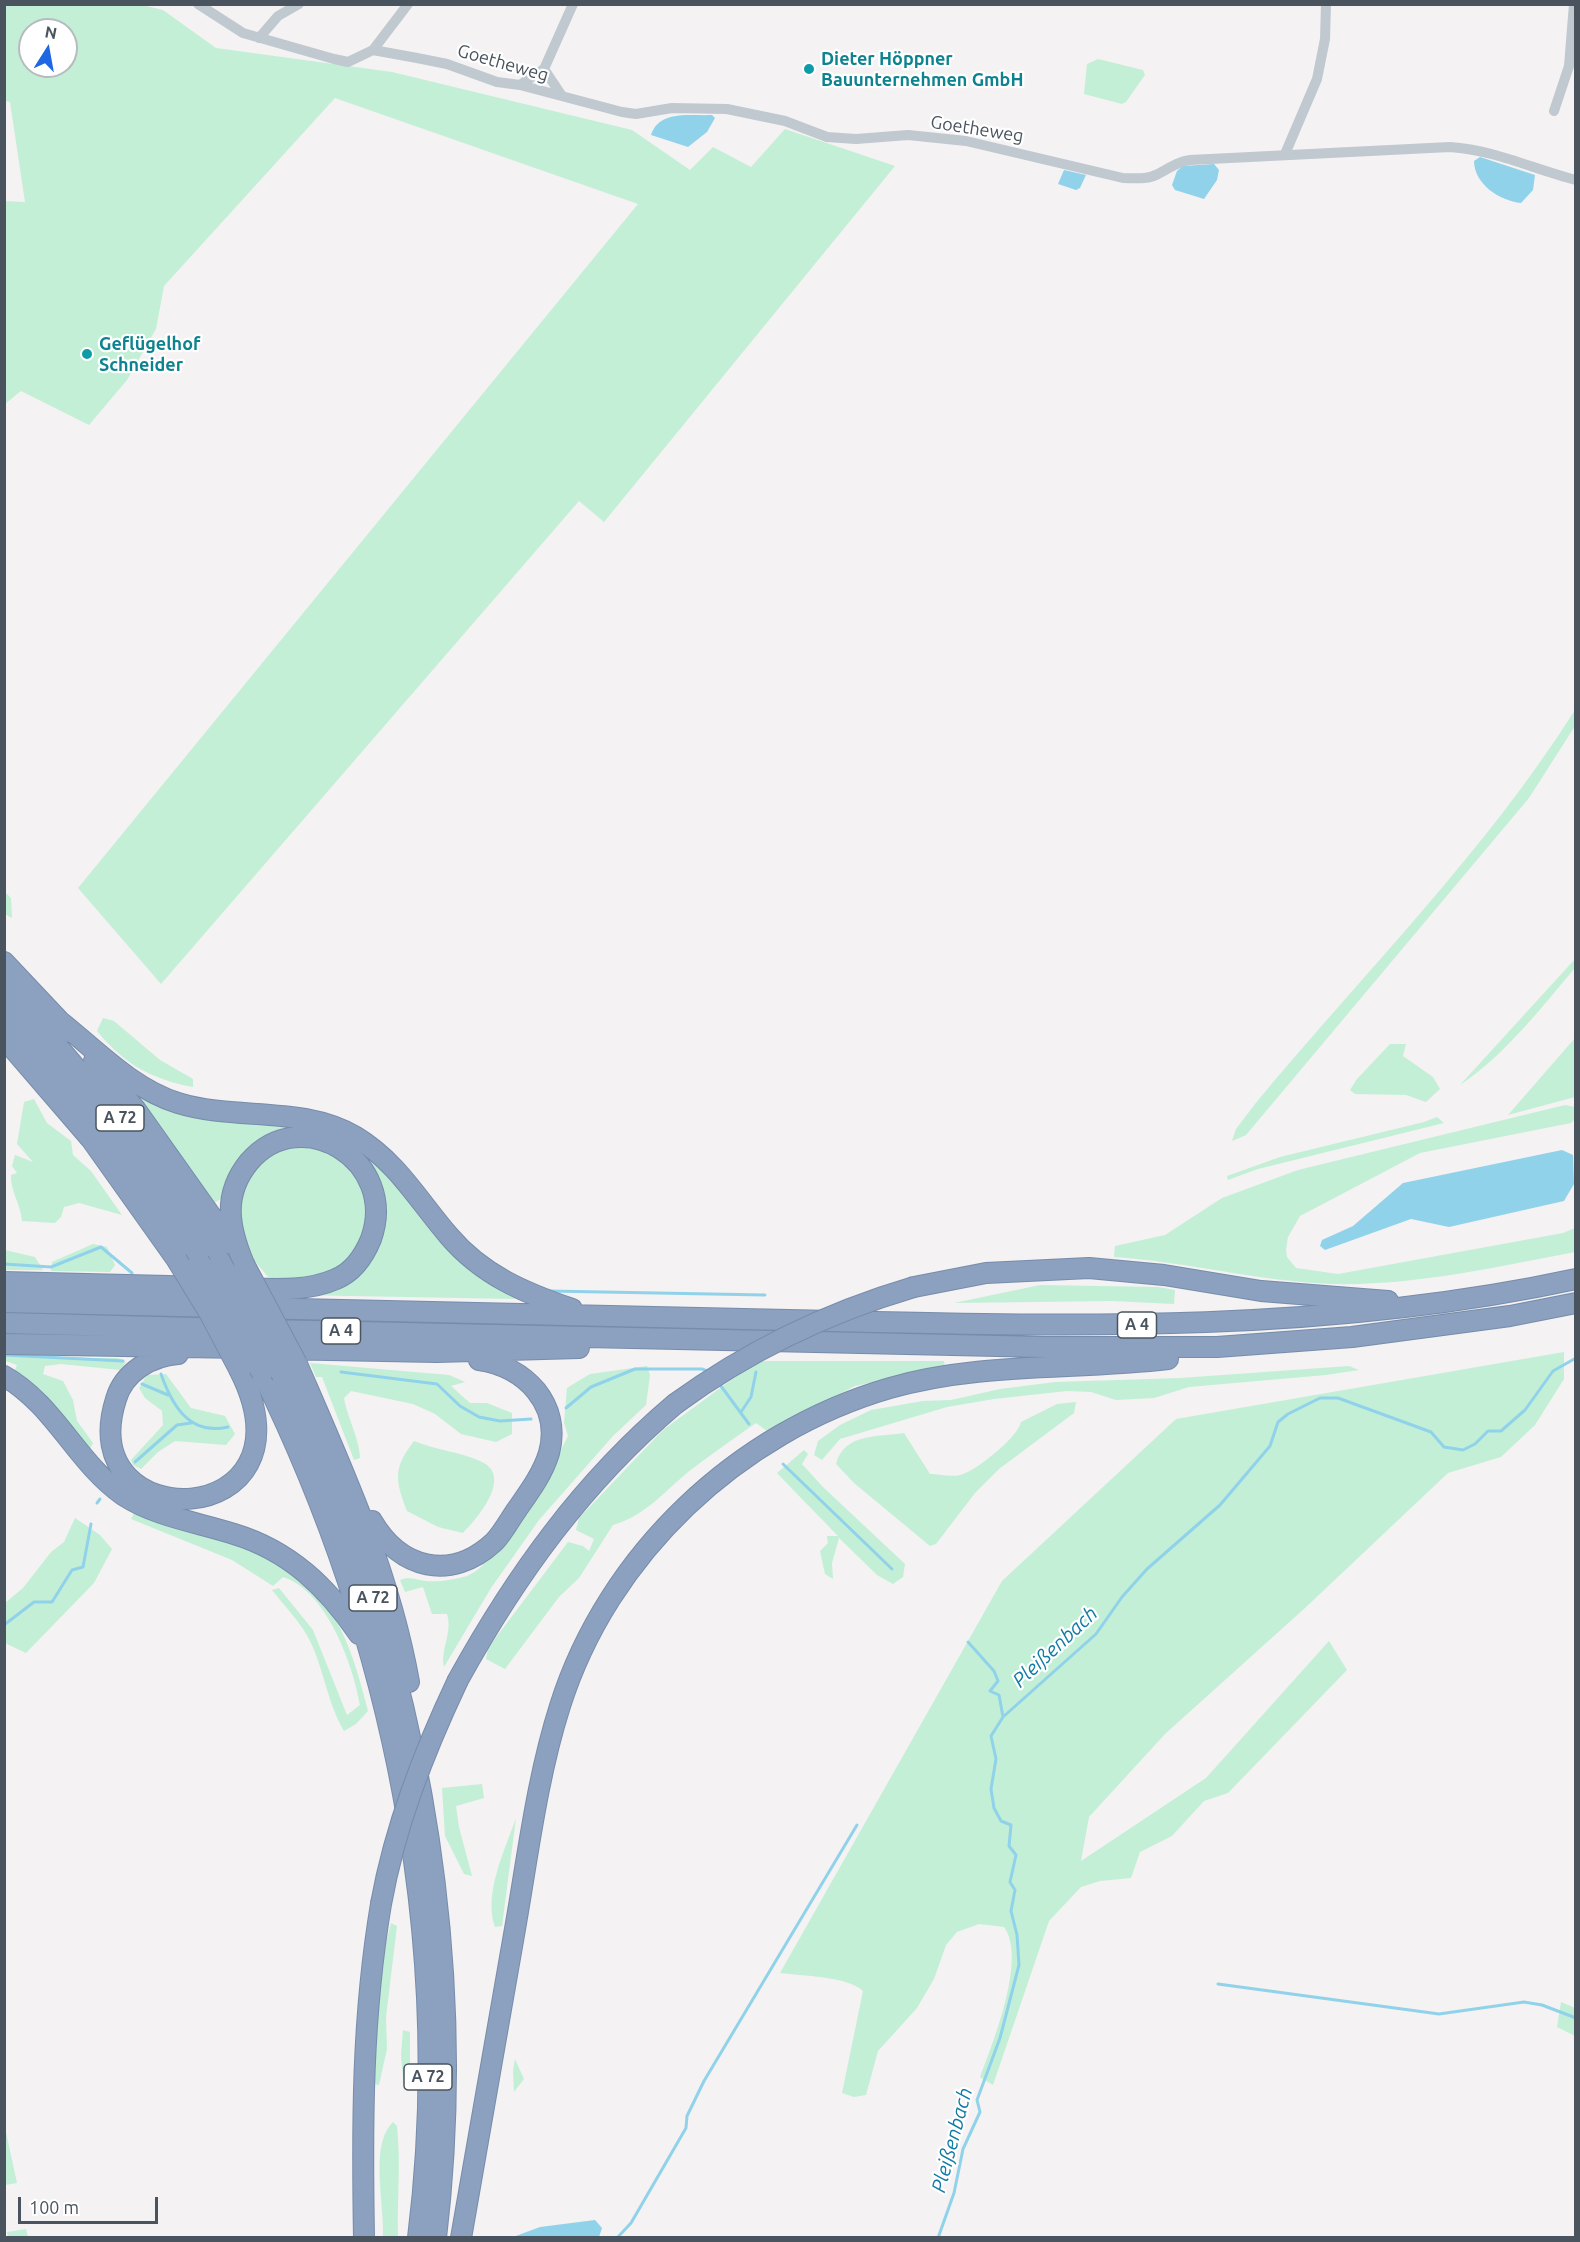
<!DOCTYPE html>
<html>
<head>
<meta charset="utf-8">
<style>
	body { margin:0 }
	#map { position:relative; width:1580px; height:2242px; overflow:hidden; background:#f4f2f2; font-family:Ubuntu,sans-serif }
	canvas { display:block }
	.frame { position:absolute; inset:0; border:6px solid #4a545f; pointer-events:none }
	.north { position:absolute; left:18px; top:18px; width:60px; height:60px; box-sizing:border-box; background:#fff; border:2px solid #b7bbbf; border-radius:50%; rotate:11deg; font-size:16px; font-weight:700; line-height:24px; text-align:center; color:#4a545f }
	.north::after { content:''; display:block; margin:auto; width:21px; height:27px; background:#1f67e2; clip-path:polygon(50% 0,100% 100%,50% 72%,0 100%) }
	.scale { position:absolute; left:18px; top:2197px; width:140px; height:27px; box-sizing:border-box; border:3px solid #4a545f; border-top:0; padding-left:8px; font-size:18px; line-height:21px; white-space:nowrap; color:#4a545f; -webkit-text-stroke:4px #fff; paint-order:stroke }
</style>
</head>
<body>
<div id="map">
<canvas width="1580" height="2242"></canvas>
<div class="frame"></div>
<div class="north">N</div>
<div class="scale">100 m</div>
</div>
<script>
const context = document.querySelector('canvas').getContext('2d');
context.lineJoin = 'round';
function fillPath(path, color) {
  context.fillStyle = color;
  context.fill(path, 'evenodd');
}
function trace(path, color, width, dash) {
  context.strokeStyle = color;
  context.lineWidth = width;
  context.lineCap = dash ? 'butt' : 'round';
  context.setLineDash(dash || []);
  context.stroke(path);
}
function write(font, color, halo, rows, align = 'center') {
  context.font = font + ' Ubuntu,sans-serif';
  context.lineWidth = 4.5;
  context.setLineDash([]);
  context.textBaseline = 'middle';
  context.strokeStyle = halo;
  context.fillStyle = color;
  for (const [text, x, y, turn = 0] of rows) {
    context.save();
    context.translate(x, y);
    context.rotate((+turn || 0) * Math.PI / 180);
    context.textAlign = isNaN(turn) ? turn : align;
    if (halo) context.strokeText(text, 0, 0);
    context.fillText(text, 0, 0);
    context.restore();
  }
}
fillPath(new Path2D(`
	M5,4H138L163,10L216,48L392,72L632,130L690,170L713,147L751,167L785,129L895,166L604,522L579,501L161,984L78,888L638,204L335,98L164,286L156,329L127,380L89,425L21,391L5,404L4,201L25,202L10,102L5,101ZM30,30H66V66H30Z
	M1098,59L1143,70L1145,75L1126,102L1122,104L1084,94L1087,64Z
	M1575,710V726L1529,798L1246,1135L1232,1141L1236,1129L1255,1104C1362,975 1486,851 1575,710Z
	M5,892L11,898L12,918L5,914Z
	M1575,959V968C1541,1008 1505,1055 1460,1085Z
	M103,1018L114,1021L160,1060L193,1079V1087C151,1079 124,1064 97,1031Z
	M1575,1038V1097L1508,1115Z
	M1390,1044H1406L1403,1056L1433,1077L1440,1089L1426,1102L1406,1095L1355,1094L1350,1090L1357,1079Z
	M131,1089L303,1127L339,1138L369,1156L515,1299L295,1295L358,1274L370,1261L383,1228L354,1150L280,1135L226,1196L214,1203Z
	M34,1099L47,1123L71,1141L73,1155L91,1171L122,1215L79,1203L64,1207L61,1217L55,1223L22,1221C21,1205 10,1190 11,1175L17,1173L12,1166L15,1155L33,1162L17,1144L24,1102Z
	M1565,1105L1575,1107V1119L1571,1123L1420,1153L1300,1216L1288,1237L1286,1250L1287,1257L1296,1268L1338,1274L1563,1233L1575,1228V1252C1496,1267 1413,1286 1331,1284C1258,1281 1187,1262 1114,1257L1115,1246L1165,1235L1222,1198L1298,1170Z
	M1437,1117L1444,1123L1258,1169L1228,1180L1227,1176L1280,1157L1424,1122Z
	M289,1145H318L349,1161L368,1192L367,1237L342,1268L292,1282L268,1277L245,1249L238,1200L247,1177L265,1156Z
	M93,1244L107,1247L115,1265L110,1272L51,1271L52,1262Z
	M5,1250L35,1257L43,1270H5Z
	M1040,1285L1158,1287L1175,1290L1174,1304L1113,1301L954,1303Z
	M46,1352L62,1358H118L126,1362L120,1370L61,1364L45,1366L43,1374L63,1381L73,1400L77,1421L93,1443L89,1451L14,1372L17,1365L5,1361L4,1353Z
	M1564,1352V1379L1535,1425L1501,1457L1448,1473L1305,1608L1165,1734L1089,1817L1081,1861L1206,1778L1329,1641L1347,1670L1228,1793L1204,1801L1172,1836L1140,1852L1131,1878L1100,1881L1081,1887L1049,1921L993,2085L980,2077C993,2043 1027,1958 1004,1927L979,1924L957,1932L946,1945L934,1979L917,2008L878,2051L866,2095L854,2097L842,2093L863,1991C847,1976 802,1976 780,1973L1002,1581L1176,1419Z
	M757,1361H944L945,1367L855,1386L767,1431L756,1423C733,1439 710,1455 688,1472C663,1493 646,1515 613,1525L579,1578L559,1597L505,1669L486,1659L488,1648L568,1542L583,1546L589,1551L594,1539L576,1530L579,1518L663,1430Z
	M310,1363L449,1375L465,1382L451,1386L470,1403H487L512,1413V1434L496,1442L461,1434L435,1414L413,1404L351,1391L344,1398C347,1417 360,1440 360,1458L354,1460L322,1377H316Z
	M647,1366L650,1375L646,1405L613,1436L539,1520L491,1588L444,1667C440,1649 453,1633 447,1614H432L423,1587L405,1592L400,1580C409,1576 416,1580 426,1581C440,1582 454,1580 467,1576C497,1566 553,1467 568,1436L564,1423L567,1388L590,1374Z
	M1349,1366L1359,1370L1326,1375L1189,1387L1154,1398L1116,1400L1091,1392L1067,1391L994,1399L947,1407L840,1439L822,1460L814,1455L818,1441L840,1425L871,1410L923,1401L951,1400L1000,1389L1055,1382L1180,1378Z
	M166,1374L191,1408L225,1416L235,1434L226,1445L175,1441L158,1452L141,1469L133,1465L131,1460L163,1425L162,1411L145,1398L139,1388L147,1375Z
	M1076,1402L1074,1413L999,1469L975,1493L936,1544L930,1546L854,1483L836,1464C844,1433 878,1437 904,1433L930,1474C939,1474 954,1478 963,1474C978,1469 1018,1437 1021,1422L1057,1404Z
	M414,1441C436,1450 461,1452 482,1462C513,1477 477,1519 463,1533L438,1527L407,1511C395,1480 393,1468 414,1441Z
	M804,1450L808,1454L802,1464L823,1487L905,1564L903,1577L893,1584L877,1575L839,1538L832,1563L833,1579L825,1574L820,1551L828,1543L827,1536H838C818,1515 798,1495 777,1473Z
	M134,1513C158,1521 181,1530 204,1536C246,1547 294,1560 321,1596C346,1630 358,1671 368,1711L356,1724L344,1731C328,1704 324,1671 311,1643C302,1623 285,1607 272,1590L279,1588L313,1630L347,1715L360,1705C353,1664 326,1590 283,1577L273,1586L232,1560L131,1519Z
	M75,1518L100,1535L112,1549L94,1583L26,1653L5,1643V1603L23,1588L51,1552L64,1542Z
	M482,1784L484,1798L456,1806L459,1827L472,1876L464,1874L445,1836L442,1788Z
	M516,1818L502,1926L495,1927C483,1894 505,1850 516,1818Z
	M391,1923L397,1926L386,2017L387,2049L379,2085L374,2084C372,2030 377,1974 391,1923Z
	M1561,2002L1575,2008V2036L1557,2027Z
	M403,2030L410,2032V2080L403,2079L401,2055Z
	M515,2059L524,2079L514,2092L513,2071Z
	M393,2122L397,2126C401,2163 397,2200 398,2237H383C385,2206 369,2145 393,2122Z
	M4,2123L17,2183L5,2185H4Z
	M26,2229L28,2237H8L7,2232Z`), '#c3efd7');
fillPath(new Path2D(`
	M712,115L715,118L707,132L688,147L651,135C659,110 689,116 712,115Z
	M1480,157L1535,175L1533,190L1521,203C1500,201 1474,184 1474,161Z
	M1214,164L1219,170L1217,180L1204,199L1175,190L1172,185L1177,171L1183,166Z
	M1064,170L1086,175L1080,188L1076,190L1058,184Z
	M1562,1150L1573,1155L1574,1184L1564,1201L1449,1227L1411,1219L1325,1250L1320,1246L1322,1240L1353,1226L1403,1183Z
	M595,2220L602,2228L599,2237H513L540,2227Z`), '#91d2eb');
trace(new Path2D(`
	M4,1264L51,1267L101,1247L132,1273
	M549,1291L765,1295
	M4,1355L123,1361
	M341,1372L437,1384L460,1406L479,1417L500,1421L531,1419
	M161,1374C172,1405 189,1436 228,1427
	M718,1382L749,1424
	M142,1384L168,1395
	M566,1408L591,1387L635,1369H702L710,1372
	M741,1412L751,1397L756,1372
	M135,1462L177,1425L191,1423
	M783,1464L892,1569
	M97,1503L100,1499
	M4,1625L34,1602H52L72,1570L83,1567L91,1524
	M968,1642L994,1671L998,1681L990,1691L999,1695L1003,1717
	M1218,1984L1439,2014L1524,2002L1542,2005L1576,2018
	M617,2238L631,2223L686,2128L687,2116L704,2081L857,1825
	M938,2238L954,2193L963,2149L980,2112L977,2100L1000,2038L1019,1965L1017,1935L1011,1911L1015,1890L1010,1882L1016,1855L1009,1846L1011,1825L1001,1821L994,1808L991,1789L996,1759L991,1736L1003,1717L1096,1634L1122,1597L1147,1569L1220,1505L1270,1446L1278,1422L1288,1414L1320,1398H1338L1431,1432L1444,1447L1463,1450L1475,1444L1488,1431H1501L1525,1410L1553,1371L1576,1358`), '#91d2eb', 3);
const motorway = new Path2D(`
	M4,962L70,1032
	M4,987C87,1076 154,1160 220,1261
	M4,1011C78,1088 139,1173 199,1261
	M62,1023C98,1052 133,1089 178,1103C236,1121 302,1105 356,1137C397,1162 418,1200 449,1236C482,1275 525,1293 572,1309
	M4,1038L91,1139L177,1260
	M94,1061L136,1110L231,1244
	M4,1282L209,1287
	M914,1287L986,1273L1089,1268L1164,1275L1261,1291L1388,1301
	M241,1288C272,1289 307,1292 336,1279C353,1272 364,1256 371,1239C399,1161 301,1101 249,1162C222,1195 229,1228 244,1264
	M4,1302L221,1307
	M253,1308C446,1312 639,1316 833,1321C1081,1327 1331,1332 1576,1279
	M4,1323L233,1329
	M265,1330L1044,1347H1217L1352,1337L1510,1316L1576,1303
	M4,1344L243,1348
	M275,1349L437,1352L579,1348
	M178,1354C151,1356 124,1372 116,1399C71,1540 321,1533 240,1371
	M297,1364C342,1468 389,1570 409,1682
	M262,1373C393,1639 455,1941 418,2238
	M282,1375C307,1428 333,1481 353,1537C432,1759 464,2002 436,2238
	M4,1376C54,1404 77,1463 123,1495C157,1517 197,1522 234,1534C290,1551 327,1587 359,1634
	M372,1521C400,1569 451,1582 494,1542C503,1533 510,1519 518,1508C530,1491 543,1473 549,1453C562,1405 525,1366 479,1360
	M458,1680C516,1575 583,1482 675,1404
	M364,2238C362,2124 362,2017 381,1904
	M461,2238C479,2135 497,2032 515,1929C528,1855 537,1778 560,1706C608,1554 738,1432 890,1388C980,1362 1075,1370 1168,1359`);
trace(motorway, '#778cab', 22);
trace(new Path2D(`
	M198,4L243,33L334,59L348,62L373,50L417,58L447,64L497,82L520,85L622,112L636,114L672,108L727,109L785,121L827,137L856,139L908,135L966,141L1123,178C1135,178 1147,180 1158,174C1170,168 1176,162 1190,160L1450,147C1495,150 1533,169 1576,180
	M259,38L278,16L299,4
	M373,50L408,4
	M520,85L544,69
	M562,96L544,69L573,4
	M1554,111L1569,66L1574,4
	M1285,154L1317,79L1325,39L1326,4`), '#c0c8d0', 10);
trace(motorway, '#8ba1bf', 20);
const motorwayBridge = new Path2D(`
	M177,1260L210,1314L240,1371
	M199,1261L262,1373
	M220,1261L282,1375
	M244,1264L297,1364
	M675,1404C749,1350 826,1313 914,1287
	M381,1904C395,1826 424,1752 458,1680`);
trace(motorwayBridge, '#778cab', 22, []);
trace(motorwayBridge, '#8ba1bf', 20);
for (const [x, y, r, color] of [
	[809,69,6,"#0f9aa8"],
	[87,354,6,"#0f9aa8"]
]) {
  const dot = new Path2D();
  dot.arc(x, y, r, 0, 2 * Math.PI);
  context.fillStyle = color;
  context.fill(dot);
  trace(dot, '#fff', 2);
}
for (const [x, y, w] of [
	[120,1118,48],
	[1137,1325,39],
	[341,1331,39],
	[373,1598,48],
	[428,2077,48]
]) {
  const box = new Path2D();
  box.roundRect(x - w / 2, y - 13, w, 26, 4.5);
  context.fillStyle = '#fff';
  context.fill(box);
  trace(box, '#4a545f', 1.5);
}
write('bold 16px', '#4a545f', null, [
	["A 72",120,1118],
	["A 4",1137,1325],
	["A 4",341,1331],
	["A 72",373,1598],
	["A 72",428,2077]
]);
write('bold 18px', '#0d838f', '#fff', [
	["Dieter Höppner",821,59],
	["Bauunternehmen GmbH",821,80],
	["Geflügelhof",99,344],
	["Schneider",99,365]
], 'left');
write('18px', '#4a545f', '#fff', [
	["Goetheweg",503,63,16],
	["Goetheweg",977,129,9]
]);
write('italic 20px', '#107ba4', '#fff', [
	["Pleißenbach",1055,1647,-43],
	["Pleißenbach",952,2140,-75]
]);
</script>
</body>
</html>
